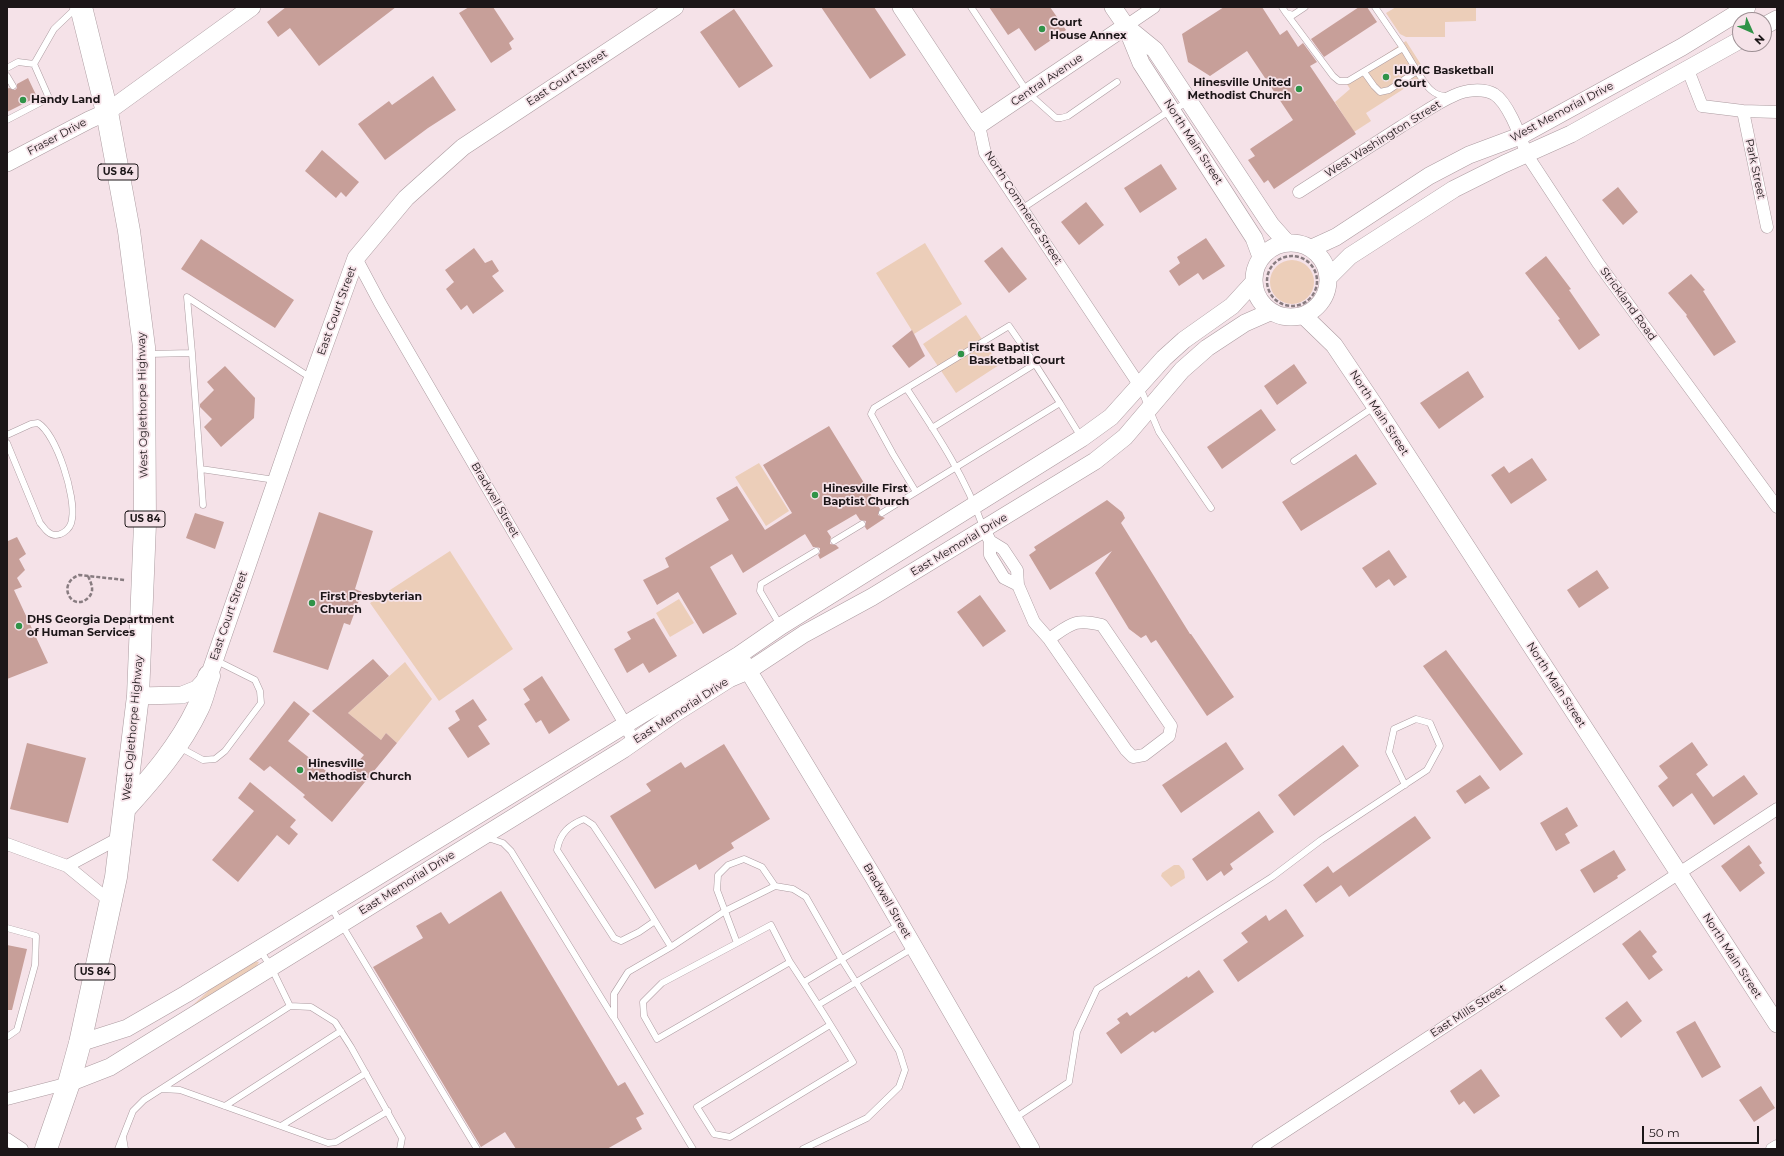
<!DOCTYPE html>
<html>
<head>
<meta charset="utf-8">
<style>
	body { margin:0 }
	#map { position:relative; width:1784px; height:1156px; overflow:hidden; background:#f5e2e8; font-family:Montserrat,sans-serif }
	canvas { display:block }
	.frame { position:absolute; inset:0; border:8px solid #1c1618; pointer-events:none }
	.north { position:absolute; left:1732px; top:12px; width:40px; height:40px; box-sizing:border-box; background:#f5e2e8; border:1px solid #9e9095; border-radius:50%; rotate:135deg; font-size:11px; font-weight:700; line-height:16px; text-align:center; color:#1c1618 }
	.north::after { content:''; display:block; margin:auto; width:14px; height:18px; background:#309348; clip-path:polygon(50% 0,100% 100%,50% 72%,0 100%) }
	.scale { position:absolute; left:1642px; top:1126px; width:117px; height:18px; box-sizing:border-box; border:2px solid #1c1618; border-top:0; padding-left:5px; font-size:12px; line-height:14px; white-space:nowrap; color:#1c1618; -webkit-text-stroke:3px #f5e2e8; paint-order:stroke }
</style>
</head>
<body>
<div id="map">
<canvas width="1784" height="1156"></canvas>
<div class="frame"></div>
<div class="north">N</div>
<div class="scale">50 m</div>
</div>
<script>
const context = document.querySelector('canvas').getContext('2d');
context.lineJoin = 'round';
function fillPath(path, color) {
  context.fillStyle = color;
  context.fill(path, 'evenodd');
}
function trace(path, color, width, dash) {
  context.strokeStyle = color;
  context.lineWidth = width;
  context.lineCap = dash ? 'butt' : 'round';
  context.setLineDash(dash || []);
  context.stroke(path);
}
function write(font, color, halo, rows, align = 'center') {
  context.font = font + ' Montserrat,sans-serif';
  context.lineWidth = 3.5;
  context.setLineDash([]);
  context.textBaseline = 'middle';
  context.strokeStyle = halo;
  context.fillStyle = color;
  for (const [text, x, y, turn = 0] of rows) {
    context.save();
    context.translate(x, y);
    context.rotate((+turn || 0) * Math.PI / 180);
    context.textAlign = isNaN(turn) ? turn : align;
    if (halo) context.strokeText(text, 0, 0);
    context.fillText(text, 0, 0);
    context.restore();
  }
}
fillPath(new Path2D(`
	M1396,7H1476V21L1445,22V37H1406L1400,34L1386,13Z
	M1406,41L1427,74L1366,113L1371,121L1354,132L1335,102L1350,89L1345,81Z
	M925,243L962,304L914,334L876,273Z
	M1270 282a22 22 0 1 1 44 0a22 22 0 1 1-44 0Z
	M966,315L999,365L956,393L923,344Z
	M759,463L789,511L766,526L735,477Z
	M450,551L513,649L439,701L370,603Z
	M679,599L694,623L670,637L656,613Z
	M405,662L432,699L397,743L386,733L381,740L348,713Z
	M1174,865H1179L1184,871L1185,878L1171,887L1161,876L1162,873Z
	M253,961L259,962L254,970L195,1007L193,1005L219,981Z`), '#ecceb9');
fillPath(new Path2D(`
	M286,7H396L319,66L290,28L278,37L267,22Z
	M469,7H493L514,39L509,43L512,49L491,63L459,13Z
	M821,7H874L906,55L870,79Z
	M989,7H1050L1066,30L1035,51L1019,28L1008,35Z
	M1224,7H1262L1280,35L1287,30L1298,47L1303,43L1317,62L1310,66L1356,134L1274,189L1268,180L1264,183L1248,160L1255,156L1250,149L1293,120L1247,51L1210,76L1188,62L1182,34Z
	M1359,7H1367L1377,22L1324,57L1311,39Z
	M734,9L773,66L739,88L700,32Z
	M433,76L456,110L428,128L385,160L358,124L389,101L392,105Z
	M28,78L37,97L7,112V89L9,88L15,90L17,88V84Z
	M322,150L359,182L346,197L341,192L336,198L305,171Z
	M1161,164L1177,189L1140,213L1124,188Z
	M1618,187L1638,212L1623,225L1602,200Z
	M1086,202L1104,225L1079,245L1061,222Z
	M1206,238L1225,266L1203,280L1198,273L1179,286L1169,271L1180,263L1177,257Z
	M201,239L294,300L275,328L181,269Z
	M1002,247L1027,279L1009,293L984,261Z
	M474,248L485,263L492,260L499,271L492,276L504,291L473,314L467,305L461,310L446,289L454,282L445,270Z
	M1546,256L1571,289L1569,290L1600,335L1579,350L1558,320L1560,319L1525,273Z
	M1691,274L1705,290L1703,291L1736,342L1714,356L1686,316L1687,315L1668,293Z
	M912,330L925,356L909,368L892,346Z
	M1294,364L1307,383L1277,405L1264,386Z
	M225,366L255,398L254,418L221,447L204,427L212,419L200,407V404L214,390L207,382Z
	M1468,371L1484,397L1439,429L1420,403Z
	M1261,409L1276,430L1222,469L1207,447Z
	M829,426L880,509L878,515L885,518L867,530L865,527L866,521L860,520L856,514L827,531L831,537L830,541V544L836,545L839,548L820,559L818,555L820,553V548L816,547H813L805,534L743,573L732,554L710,567L737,614L703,634L678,592L657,605L643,580L669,567L665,558L729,520L716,498L737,486L765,530L792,513L763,465Z
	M1356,454L1377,484L1301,531L1282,502Z
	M1532,458L1547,480L1511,504L1491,475L1504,466L1509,473Z
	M1107,500L1122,512L1125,518L1121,523L1190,634H1191L1234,697L1207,716L1156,640L1151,643L1146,635L1141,638L1129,629L1095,573L1112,551L1050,590L1029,555L1036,550L1034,547Z
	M319,512L373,531L355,589L362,592L350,625L344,623L328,670L273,652Z
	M195,513L224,522L215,549L186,538Z
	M17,537L26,554L19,559L25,570L17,578L22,587L14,590L48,663L7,679V539L8,541Z
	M1389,550L1407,577L1394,586L1389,579L1376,588L1362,568Z
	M1597,570L1609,588L1579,608L1567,590Z
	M980,595L1006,631L983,647L957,612Z
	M654,618L677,656L649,673L643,663L627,673L614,649L631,639L627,632Z
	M1446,650L1523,754L1500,771L1423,666Z
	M373,659L389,676L348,713L381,740L386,733L397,743L332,822L303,797L305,795L270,766L264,771L249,759L294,701L310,714L288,741L340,782L364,755L312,711Z
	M542,676L570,720L549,734L541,720L536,723L524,704L530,700L523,689Z
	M473,699L487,720L478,726L490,744L468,758L448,728L460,720L455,711Z
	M1226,742L1244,769L1181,813L1162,785Z
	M1692,742L1708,765L1696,774L1713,797L1744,775L1758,794L1714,825L1692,793L1673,807L1658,786L1668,778L1659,766Z
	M27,743L86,758L68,823L10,809Z
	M724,744L770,819L731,843L734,848L699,870L696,864L655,889L610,816L651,791L646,784L681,762L685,768Z
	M1343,745L1359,766L1294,816L1278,795Z
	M1480,775L1490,788L1465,804L1456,791Z
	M250,782L296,820L290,827L298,834L289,845L277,835L238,882L212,860L254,811L238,798Z
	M1567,807L1578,826L1565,834L1570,843L1556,851L1540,823Z
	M1259,811L1274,832L1230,864L1233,869L1224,876L1221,871L1207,881L1192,859Z
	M1415,816L1431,838L1349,897L1341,885L1316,903L1303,885L1328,866L1333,873Z
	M1749,845L1762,863L1759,865L1765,873L1740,892L1721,866Z
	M1614,850L1626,870L1617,876L1618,878L1594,893L1580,870Z
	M501,891L618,1086L625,1082L644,1114L636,1118L642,1129L607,1149H516L505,1132L481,1147L373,967L423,938L416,926L441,912L449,924Z
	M1286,909L1304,936L1238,982L1223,960L1248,942L1241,933L1266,915L1269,921Z
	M1640,930L1657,952L1652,956L1663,970L1649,980L1622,944Z
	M7,945L27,949L12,1010H7Z
	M1199,970L1214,992L1155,1033L1153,1031L1121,1054L1106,1033L1120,1023L1117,1019L1127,1012L1130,1016L1187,976L1188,978Z
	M1627,1001L1642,1021L1621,1038L1605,1018Z
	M1695,1021L1721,1067L1702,1078L1676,1032Z
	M1481,1069L1500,1096L1474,1114L1464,1101L1459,1105L1450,1091Z
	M1761,1086L1775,1108L1754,1122L1739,1100Z`), '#c79f99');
const lane = new Path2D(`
	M971,7L1028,93L1056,118H1061L1068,116L1117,82
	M1282,7L1286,13L1293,15L1305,7
	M1286,13L1333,76L1339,81H1348L1403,48L1375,7
	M34,64L54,29L76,8
	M7,68L18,62L34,64L49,98L7,120
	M1417,71C1425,83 1431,96 1446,96
	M1364,72L1374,86L1380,92L1389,90L1417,71L1403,48
	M7,76L13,86
	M1023,208L1163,115L1188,102
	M192,353L187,297L311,378
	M148,354L192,353L203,505
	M1035,364L1009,326L874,408L871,414L893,454L916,492L1060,403L1081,437
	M1140,387L1159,432L1211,508
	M907,389C936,433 965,476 983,527
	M932,428L1035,364L1060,403
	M7,435L31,424L38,423C57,435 76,497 72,519C71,530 58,540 48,532C45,530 43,526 40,523L7,443
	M1294,461L1374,407
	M201,469L275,480
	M882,513L916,492
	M834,541L862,524
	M780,625L760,591L761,584L816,551
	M179,747L203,760L215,759L225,751L261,703L260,691L255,680L215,660
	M488,838L503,843L511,851L613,1017
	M331,907L477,1149
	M655,921L639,932L621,941L614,938L557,850C560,833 569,825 584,819L593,825C620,865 646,906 671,947
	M7,928L36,936L35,965L17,1030L7,1037
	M737,943L717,890L718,875L728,865L744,859L762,867L775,886
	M790,962L771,925L662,983L643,1002L644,1016L657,1039L790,962C812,995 833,1028 853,1062L730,1137L714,1134L697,1107L830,1025
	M804,982L900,924
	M818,1005L913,948
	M290,1006L311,1007L335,1022L351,1047L402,1138L400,1149
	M162,1089L180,1090L328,1143L336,1142L388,1111
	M225,1106L341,1031
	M1015,1118L1069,1082L1077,1032L1097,989L1272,877L1321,840L1427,770L1440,746L1430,723L1416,719L1394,729L1389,752L1405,785
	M281,1126L366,1073
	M123,1137L125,1149
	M118,1149L133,1111L144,1100L290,1006L271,967L260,950
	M693,1149L614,1018V994L628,972L671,947L725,911L775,886L793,889L806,897L842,960L899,1051L905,1070L899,1087L867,1118L803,1149`);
const street = new Path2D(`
	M1126,26L1154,7
	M1688,70L1702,106L1743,111L1777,112
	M1743,111L1767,227
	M979,125L985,153L1140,386
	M1299,192C1333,170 1368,148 1402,126C1419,116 1436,103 1455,95C1465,90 1483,88 1494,94C1509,103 1521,139 1527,155L1598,263L1777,507
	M356,258L380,303L625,724L634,742
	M987,535L990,541V555L1004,578L1018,585
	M990,541L1003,549L1017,570L1018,585L1034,622L1049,639C1071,624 1075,618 1102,625L1171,726L1169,736L1144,755L1133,757L1126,750L1049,639
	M7,844L67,866L111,902
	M67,866L121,837
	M7,1099L69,1083
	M7,1139L22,1149
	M1258,1149L1777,809
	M1772,1149L1777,1146`);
const secondary = new Path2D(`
	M901,7L979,125L1126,26
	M1113,7L1126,26L1141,63L1254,238L1261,257
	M1764,26L1777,19
	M1128,28L1155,50L1271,225L1287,243
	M7,163L89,120L107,112L252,7
	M1254 280a37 37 0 1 1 74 0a37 37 0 1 1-74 0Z
	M1312,248L1336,237L1429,176L1469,155L1520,136L1682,47L1747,7
	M1328,278L1350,256L1454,189L1504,164L1571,134L1740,40
	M1304,316L1334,345L1375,406L1777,1024
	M743,662L874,878L1031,1149
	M138,696L182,695L197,689L209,676L297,421L356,258L406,198L463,147L675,7
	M80,1043L127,1028L186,994L739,655L781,626L1082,438L1111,417L1164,358L1184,340L1232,306L1253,283
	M69,1083L110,1067L624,749L674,714L729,679L748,671L804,634L872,597L1095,461L1125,437L1182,370L1207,348L1245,323L1270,312`);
const highway = new Path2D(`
	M125,808C153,777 180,746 198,708C203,698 205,686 209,676
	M46,1149L69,1083L80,1043L116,877L138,696L145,524L144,347L129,231L107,112L81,7`);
trace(lane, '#ac9ba0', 7);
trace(street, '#ac9ba0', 13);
trace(secondary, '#ac9ba0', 18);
trace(highway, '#ac9ba0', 23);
trace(new Path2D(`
	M1267 281a25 25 0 1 1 50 0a25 25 0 1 1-50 0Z
	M88,576C91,583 95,590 89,597C73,614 55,584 79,575L125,580`), '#887c80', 2.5, [4, 2]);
trace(lane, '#fff', 6);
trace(street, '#fff', 12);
trace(secondary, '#fff', 17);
trace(highway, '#fff', 22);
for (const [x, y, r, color] of [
	[1042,29,4,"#309348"],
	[1386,77,4,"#309348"],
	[1299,89,4,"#309348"],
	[23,100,4,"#309348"],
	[961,354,4,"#309348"],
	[815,495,4,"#309348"],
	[312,603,4,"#309348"],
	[19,626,4,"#309348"],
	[300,770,4,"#309348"]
]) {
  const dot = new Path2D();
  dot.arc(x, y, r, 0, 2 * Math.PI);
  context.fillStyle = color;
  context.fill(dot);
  trace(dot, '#f5e2e8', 1.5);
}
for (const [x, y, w] of [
	[118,172,40],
	[145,519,40],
	[95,972,40]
]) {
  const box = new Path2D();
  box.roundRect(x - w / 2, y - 8, w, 16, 3);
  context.fillStyle = '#f5e2e8';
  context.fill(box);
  trace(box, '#1c1618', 1);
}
write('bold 10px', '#1c1618', null, [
	["US 84",118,172],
	["US 84",145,519],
	["US 84",95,972]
]);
write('bold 11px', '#1c1618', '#f5e2e8', [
	["Court",1050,23],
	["House Annex",1050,36],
	["HUMC Basketball",1394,71],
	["Court",1394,84],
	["Hinesville United",1291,83,"right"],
	["Methodist Church",1291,96,"right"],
	["Handy Land",31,100],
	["First Baptist",969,348],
	["Basketball Court",969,361],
	["Hinesville First",823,489],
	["Baptist Church",823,502],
	["First Presbyterian",320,597],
	["Church",320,610],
	["DHS Georgia Department",27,620],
	["of Human Services",27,633],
	["Hinesville",308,764],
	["Methodist Church",308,777]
], 'left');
write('11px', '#1c1618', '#f5e2e8', [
	["East Court Street",567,78,-33],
	["Central Avenue",1047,80,-34],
	["West Memorial Drive",1562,112,-28],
	["Fraser Drive",57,137,-28],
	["West Washington Street",1383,139,-32],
	["North Main Street",1193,142,57],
	["Park Street",1755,169,78],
	["North Commerce Street",1023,208,57],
	["Strickland Road",1628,304,54],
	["East Court Street",337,311,-70],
	["West Oglethorpe Highway",143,405,-91],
	["North Main Street",1379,413,57],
	["Bradwell Street",495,500,60],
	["East Memorial Drive",959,545,-31],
	["East Court Street",229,616,-71],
	["North Main Street",1556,685,57],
	["East Memorial Drive",681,711,-33],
	["West Oglethorpe Highway",133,728,-85],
	["East Memorial Drive",407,883,-32],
	["Bradwell Street",887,901,60],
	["North Main Street",1732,956,57],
	["East Mills Street",1468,1011,-33]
]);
</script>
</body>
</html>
